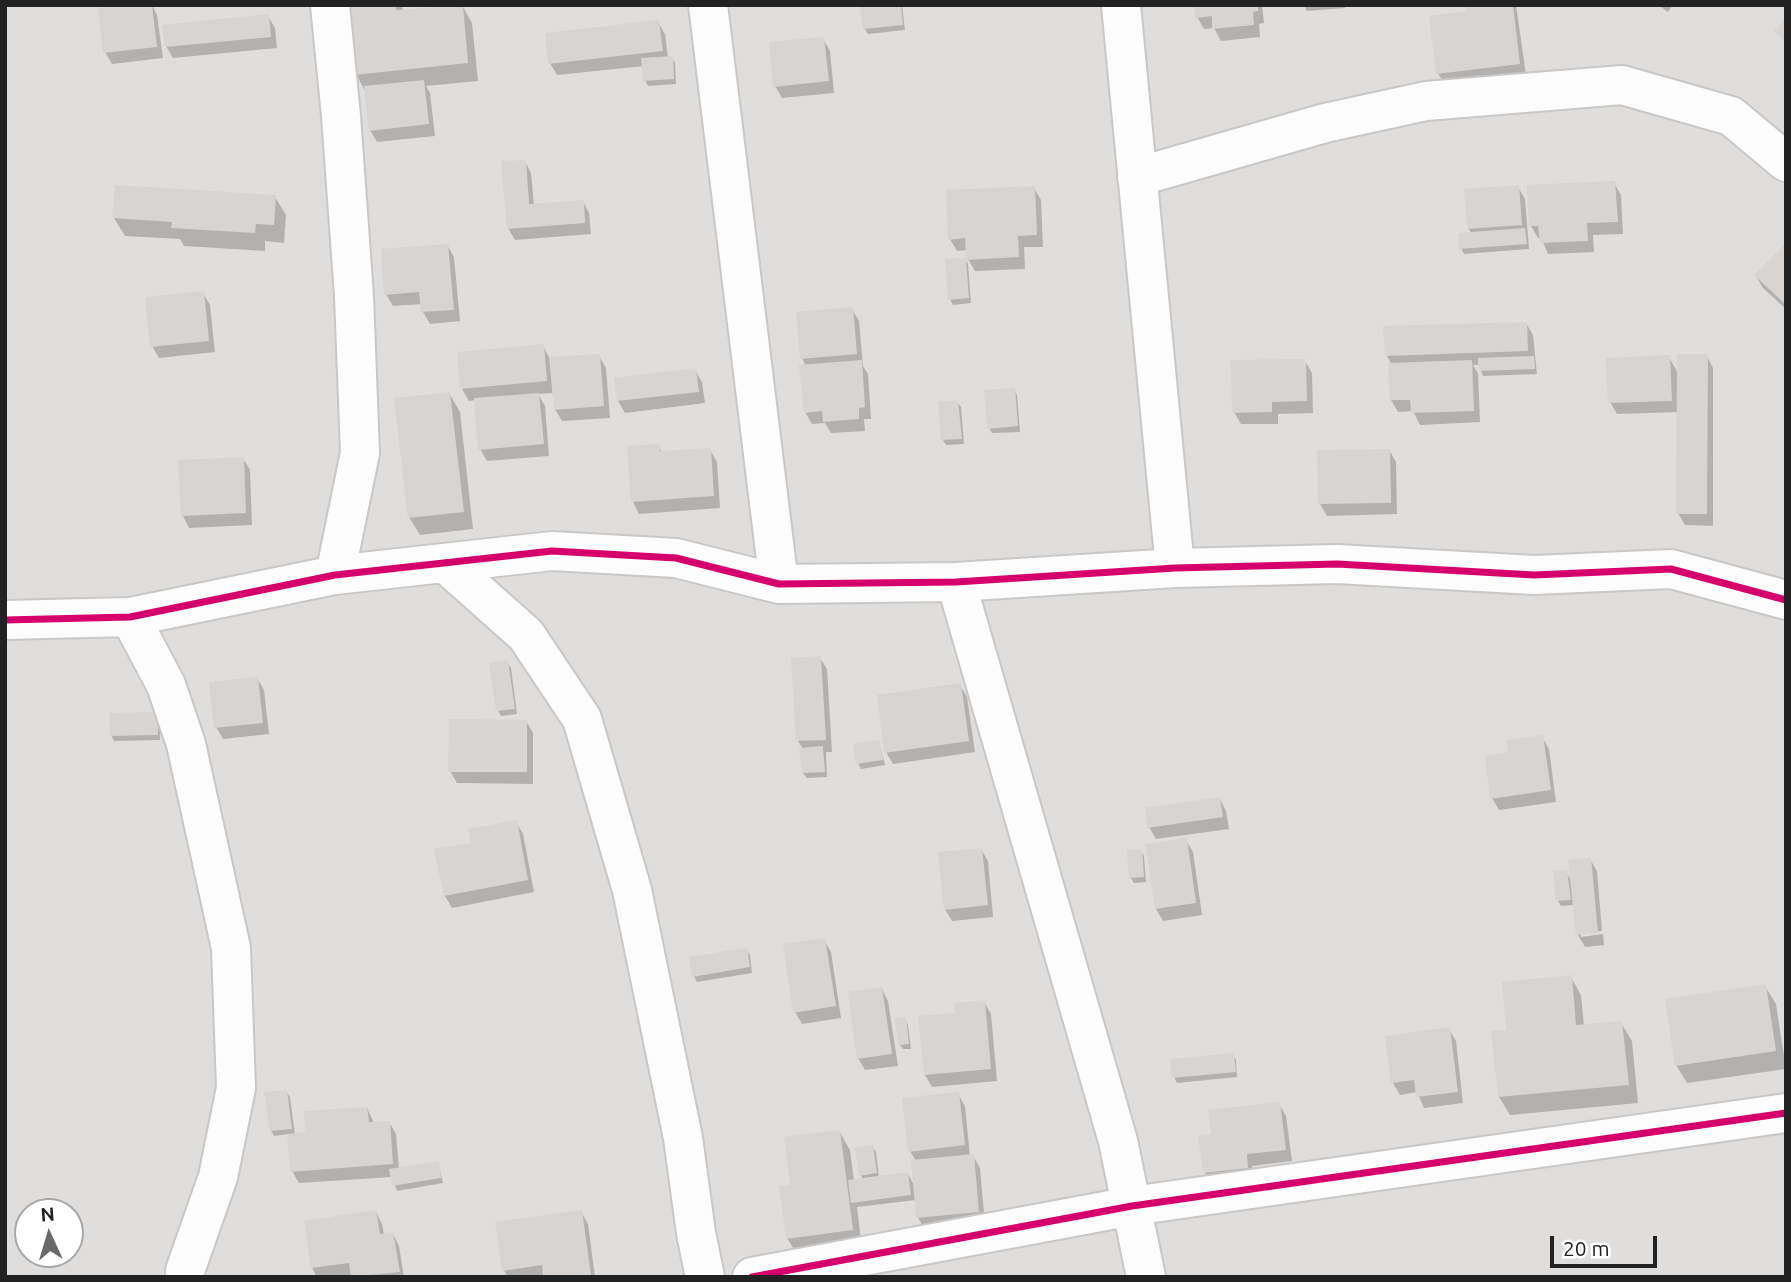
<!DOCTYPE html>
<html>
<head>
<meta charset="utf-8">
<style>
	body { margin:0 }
	#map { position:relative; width:1791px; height:1282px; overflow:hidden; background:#f0eeeb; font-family:Ubuntu,sans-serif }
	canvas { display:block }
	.frame { position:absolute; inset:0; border:7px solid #222; pointer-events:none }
	.north { position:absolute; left:14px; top:1198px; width:70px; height:70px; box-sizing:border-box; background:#fff; border:2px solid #a7a7a7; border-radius:50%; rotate:356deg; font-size:19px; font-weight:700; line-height:28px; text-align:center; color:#222 }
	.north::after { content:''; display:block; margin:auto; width:24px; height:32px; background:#6a6968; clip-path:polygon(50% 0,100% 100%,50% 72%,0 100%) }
	.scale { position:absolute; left:1550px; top:1236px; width:107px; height:32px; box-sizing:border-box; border:4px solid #222; border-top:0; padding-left:9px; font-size:21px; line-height:24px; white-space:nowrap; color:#222; -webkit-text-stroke:5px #fff; paint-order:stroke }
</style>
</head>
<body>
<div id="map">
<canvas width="1791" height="1282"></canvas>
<div class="frame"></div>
<div class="north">N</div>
<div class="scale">20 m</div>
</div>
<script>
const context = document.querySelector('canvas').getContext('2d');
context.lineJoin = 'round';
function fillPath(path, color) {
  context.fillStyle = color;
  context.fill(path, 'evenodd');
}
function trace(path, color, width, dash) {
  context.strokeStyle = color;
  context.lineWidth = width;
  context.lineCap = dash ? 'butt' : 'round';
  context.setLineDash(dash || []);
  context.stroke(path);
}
fillPath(new Path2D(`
	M5,5H1786V1277H5ZM28,1212H70V1254H28Z`), '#dfdedc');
fillPath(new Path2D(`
	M152,5L157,15L163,58L112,64L105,52Z
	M349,5H401L404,11L462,5L472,23L478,81L426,86L430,93L435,136L377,142L370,130L366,93L356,74Z
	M862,5H902L905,30L868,34L865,29Z
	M1196,5H1262L1264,23L1259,24L1260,37L1221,41L1214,28L1204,29L1197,17Z
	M1304,5H1345V8L1307,11Z
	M1468,5H1516L1526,75L1445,85L1438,73L1469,13Z
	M1658,5H1673L1668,12Z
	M268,16L275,28L277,48L173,58L166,46Z
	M658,22L665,34L668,58H672L675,63L676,84L648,86L645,80L644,66L557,75L550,63Z
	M823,39L830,51L834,93L782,98L775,86Z
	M525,161L531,173L534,205L583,201L589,213L591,234L515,240L508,228Z
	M1614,183L1621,195L1623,234L1593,235L1594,252L1548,254L1541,238H1538L1531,226Z
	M1518,187L1525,199L1529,249L1464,254L1461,248L1472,234L1468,228Z
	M1034,188L1041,200L1043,247H1024L1025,269L975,271L968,259V250L957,251L950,239Z
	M275,197L286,215L284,243L265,241V251L184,246L180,239L125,236L114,218Z
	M447,245L454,257L460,321L430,324L423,312L422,304L393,306L386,294Z
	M1786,245V309L1763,288L1756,276Z
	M965,259L968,264L971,303L953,305L950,299Z
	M203,293L210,305L215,352L159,358L152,346Z
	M852,309L859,321L863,366L868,374L871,419H864L865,431L831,433L825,423L812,424L805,412L806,367L802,358Z
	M1526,323L1533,335L1537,374L1483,376L1479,365H1473L1478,373L1480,422L1420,425L1413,411L1398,412L1391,400L1392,365L1387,356Z
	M543,346L550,359L599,356L606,368L610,418L562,421L555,409L554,393L538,394L545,406L549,456L487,461L480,449L476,400L469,401L462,389Z
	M1707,356L1713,368V526L1685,525L1678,513L1679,412L1617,414L1610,402L1669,357L1679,375Z
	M1305,361L1312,373L1313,413L1278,414V424H1241L1234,412Z
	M695,370L702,382L705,403L625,413L618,401L616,379Z
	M1014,390L1017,395L1020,432L992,433L989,428Z
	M449,393L460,412L473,529L420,535L409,517Z
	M957,402L961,407L964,444L946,445L943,440Z
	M658,446L663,453L710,450L717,462L720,508L639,514L633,502Z
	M1389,450L1396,462L1397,514L1327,516L1320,504Z
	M243,458L250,470L252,525L189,528L183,516L180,462Z
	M820,658L827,669L832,752H826L827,777L807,778L803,773V749L798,741Z
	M507,662L511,668L517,714L501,716L498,711Z
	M257,678L264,690L269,734L223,739L216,727Z
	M960,685L967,697L975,752L893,764L886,752Z
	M160,719V740L114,741L111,735Z
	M526,721L533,733V784L457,783L450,771Z
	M1542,737L1549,749L1556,802L1499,810L1492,798L1509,754Z
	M879,742L885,765L861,769L858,763Z
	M1220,799L1226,811L1229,829L1156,839L1149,827Z
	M516,822L523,834L534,892L452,908L445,896L436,851L473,844Z
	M1186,840L1193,852L1202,915L1163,921L1156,909Z
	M981,849L988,861L993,917L952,921L945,909Z
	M1141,851L1144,856L1146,882L1134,883L1130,877Z
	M1590,859L1597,871L1602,931L1581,933V937L1603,934L1604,945L1585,947L1578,935L1575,905L1561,906L1558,901L1566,872L1572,882Z
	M824,940L831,952L841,1018L802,1024L795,1012Z
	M746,950L750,955L752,973L697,982L694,976Z
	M1571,977L1581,995L1584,1026L1621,1023L1632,1041L1638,1103L1510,1115L1499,1097L1508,1032Z
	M1765,986L1776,1004L1786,1069L1687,1083L1676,1065Z
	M882,989L888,1001L898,1066L865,1070L858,1058Z
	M984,1002L991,1014L997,1081L932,1087L925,1075L920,1018L957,1014Z
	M905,1019L908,1025L911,1049H903L899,1044Z
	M1449,1029L1456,1041L1463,1103L1424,1108L1417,1092L1400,1095L1393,1083Z
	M1233,1054L1236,1060L1237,1077L1177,1083L1174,1077Z
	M286,1091L290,1097L295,1135L307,1134L367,1108L374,1123L389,1122L396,1134L399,1169L438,1163L443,1183L397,1191L392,1177L299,1183L292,1171L289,1134L274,1136L271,1131Z
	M958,1094L965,1106L970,1156H973L980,1168L985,1224L924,1229L918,1217L916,1200L857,1207L862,1248L798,1256L787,1238L792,1186L839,1131L850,1150L854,1181L863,1180L861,1175L872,1147L876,1152L879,1178L908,1174L915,1187L916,1161L910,1151Z
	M1279,1104L1286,1116L1292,1161L1252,1166L1254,1179L1211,1185L1205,1173L1213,1135Z
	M376,1212L382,1224L384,1235L393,1234L399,1246L404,1277H353V1275L317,1277L312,1268L306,1222Z
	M581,1212L588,1224L595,1277H508L504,1271Z`), '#0003');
fillPath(new Path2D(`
	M118,5H152L157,47L103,53L98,8Z
	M347,5H396V10L463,5L468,63L354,75Z
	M860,5H901L903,25L863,29Z
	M1194,5H1258V11L1253,12L1254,25L1212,29V16L1196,18Z
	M1466,5H1513L1520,64L1436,74L1429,16L1467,11Z
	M269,14L271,37L165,47L162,25Z
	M1786,18V42L1774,31Z
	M659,20L663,51L548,64L545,33Z
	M824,37L829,81L773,87L769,42Z
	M673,56L674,79L643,81L641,58Z
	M424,80L429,124L369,131L364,86Z
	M526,160L529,204L584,200L585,223L507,229L501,161Z
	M1615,181L1618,222L1587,223L1588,241L1540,243L1538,226H1529L1527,185Z
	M115,185L276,195L274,225L256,224L255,233L171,228L172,222L112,218Z
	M1519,185L1522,225L1467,229L1464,189Z
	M1035,186L1037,235L1018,236L1019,257L966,260L969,298L948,300L945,259L966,257L965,238L948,240L946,190Z
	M1525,228L1527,244L1459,249L1458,233Z
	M1786,243V305L1754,275Z
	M448,244L454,310L421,312L419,292L384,295L381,249Z
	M204,291L209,341L150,347L145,297Z
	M853,307L857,354L800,359L796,312Z
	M1527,322L1528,351L1385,356L1383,326Z
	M544,344L547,381L460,389L457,352Z
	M600,354L604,406L554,410L549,357Z
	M1677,354H1708L1707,514H1676Z
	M1670,355L1672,401L1608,403L1606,358Z
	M1534,356L1535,369L1478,371V358Z
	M1306,359L1307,401L1272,402V412L1232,413L1231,360Z
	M862,360L865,407L859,408V419L823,422L822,411L804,413L799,365Z
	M1472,360L1474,411L1411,413L1410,400H1390L1388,363Z
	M696,368L699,392L617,401L614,378Z
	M1015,388L1018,426L987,429L984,390Z
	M450,392L464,512L408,518L394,398Z
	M539,393L544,444L478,450L474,398Z
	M958,400L962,439L941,440L938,402Z
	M659,444L660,451L711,448L714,496L631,502L627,446Z
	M1390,449L1391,503L1318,504L1317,450Z
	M244,457L246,513L181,516L178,460Z
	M821,656L826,740L796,741L791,658Z
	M508,660L515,709L496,711L489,663Z
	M258,677L263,723L214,728L209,682Z
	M961,683L969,741L884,753L877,695Z
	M158,712V735L110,736L109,713Z
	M449,719L527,720V772H448Z
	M1543,735L1551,790L1490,799L1485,756L1508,752L1506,740Z
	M879,740L883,760L856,764L853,744Z
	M823,746L825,772L802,773L799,748Z
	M1220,797L1223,817L1147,828L1145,808Z
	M517,820L528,880L444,896L434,849L471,843L468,829Z
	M1187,838L1196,903L1155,909L1145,844Z
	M982,848L988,905L944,910L938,852Z
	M1142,849L1144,877L1129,878L1127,850Z
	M1591,857L1598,933L1576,935L1568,860Z
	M1567,870L1571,900L1556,901L1553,871Z
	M825,938L836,1006L793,1013L783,944Z
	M747,948L750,967L692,977L689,957Z
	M1572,975L1576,1025L1622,1021L1629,1085L1498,1097L1491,1031L1506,1030L1502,982Z
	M1766,984L1776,1051L1675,1066L1665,999Z
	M882,987L892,1054L857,1059L848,992Z
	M985,1000L991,1069L924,1075L918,1016L955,1013L954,1003Z
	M906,1017L909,1044L898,1045L895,1018Z
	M1450,1027L1458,1092L1416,1097L1414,1080L1391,1083L1385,1036Z
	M1234,1053L1236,1072L1172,1078L1170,1059Z
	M287,1090L292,1129L270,1131L264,1092Z
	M959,1092L965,1145L908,1152L902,1098Z
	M1280,1102L1286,1150L1247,1154L1248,1168L1203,1173L1198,1136L1211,1134L1208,1110Z
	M367,1107L369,1122L390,1121L393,1164L290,1172L287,1134L305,1132L304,1111Z
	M840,1130L853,1230L786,1239L779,1186L790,1185L784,1137Z
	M873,1145L877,1173L859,1176L855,1148Z
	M974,1154L979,1212L916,1218L911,1160Z
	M439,1161L441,1178L392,1186L389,1169Z
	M908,1172L911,1195L851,1203L848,1180Z
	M376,1210L380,1234L393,1232L400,1272L351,1277L349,1263L311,1268L304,1221Z
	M582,1210L591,1275L543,1277L542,1265L502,1271L495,1222Z`), '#d7d4d2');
const minor = new Path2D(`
	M330,5L341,116L354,296L360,453L335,575
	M708,5L779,584
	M1121,5L1175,568
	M1137,177L1325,123L1426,101L1622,85L1731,116L1786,162
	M445,563L526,635L582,719L632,890L683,1138L696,1233L705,1277
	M956,582L1118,1141L1146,1277
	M130,617L166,685L186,744L231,948L236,1088L218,1177L185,1271V1277
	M5,620L130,617L335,575L552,551L676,558L779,584L956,582L1175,568L1337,564L1534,575L1671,569L1786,600
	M752,1277L1132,1206L1786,1113`);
trace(minor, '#c9c8c7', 42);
trace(minor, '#fdfcfc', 38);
trace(new Path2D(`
	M5,620L130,617L335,575L552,551L676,558L779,584L956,582L1175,568L1337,564L1534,575L1671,569L1786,600
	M752,1277L1132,1206L1786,1113`), '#d6006c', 7);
</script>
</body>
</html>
